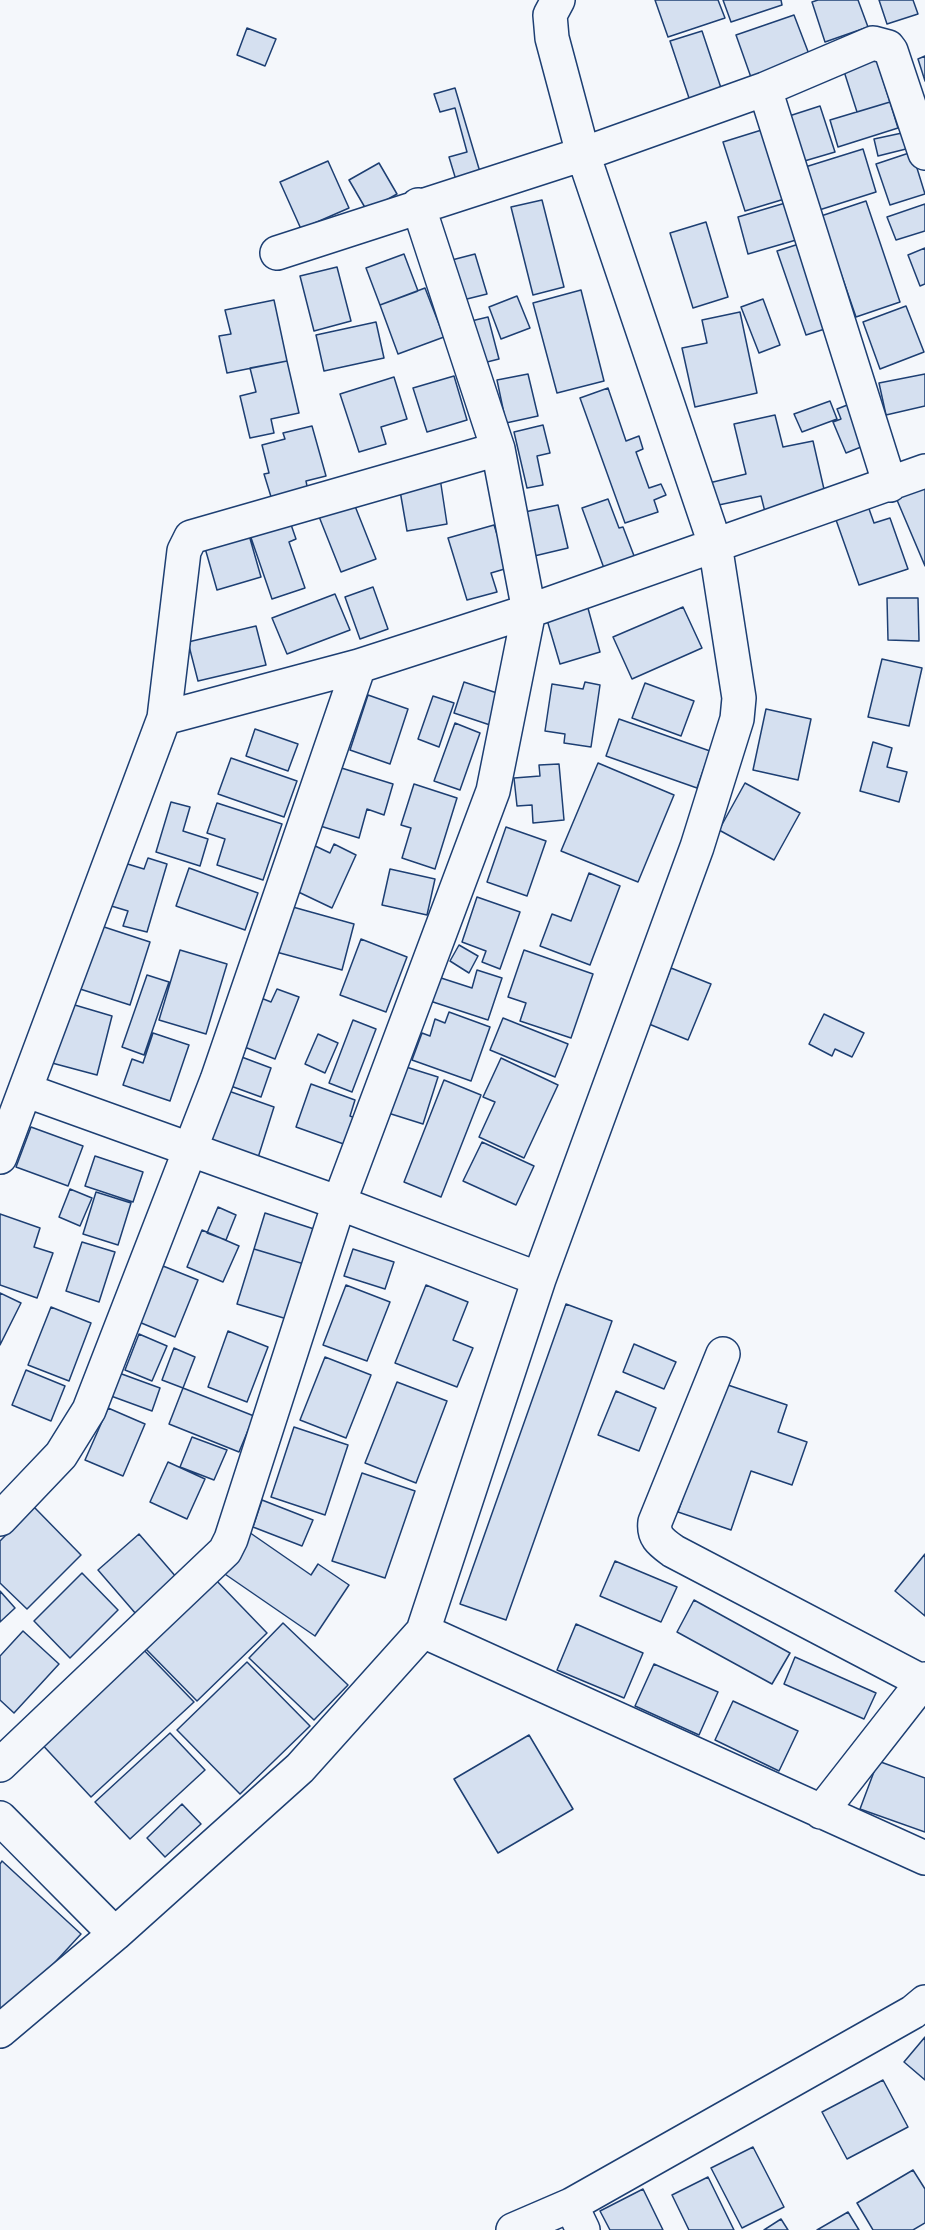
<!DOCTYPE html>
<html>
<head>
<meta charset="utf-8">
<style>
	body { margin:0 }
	canvas { display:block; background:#f4f7fb }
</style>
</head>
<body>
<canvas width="925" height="2230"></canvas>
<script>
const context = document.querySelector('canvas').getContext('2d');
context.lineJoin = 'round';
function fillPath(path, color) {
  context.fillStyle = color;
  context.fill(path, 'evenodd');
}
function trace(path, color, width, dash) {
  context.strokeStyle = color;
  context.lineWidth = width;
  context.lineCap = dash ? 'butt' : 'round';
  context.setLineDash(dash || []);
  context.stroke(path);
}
const building = new Path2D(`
	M655,0H718L725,18L668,37Z
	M723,0H781L782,5L731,22Z
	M818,0H858L868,27L825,42L812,2Z
	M879,0H913L918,14L887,24Z
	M794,15L812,62L753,83L736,35Z
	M247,28L276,39L265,66L237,55Z
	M702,31L723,94L691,104L670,41Z
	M875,55L890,102L857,112L842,65Z
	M925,56V81L918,59Z
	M455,88L480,172L456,180L449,157L467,152L455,108L440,112L434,94Z
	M890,102L898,128L838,147L830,120Z
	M820,106L835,152L801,162L786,117Z
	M768,128L791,197L745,211L723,142Z
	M902,133L906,149L878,156L874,139Z
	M863,149L876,192L816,211L802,168Z
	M912,152L925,194L890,205L876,164Z
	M328,161L349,208L301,229L280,182Z
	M379,163L397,194L367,211L349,180Z
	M542,200L564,287L533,295L511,207Z
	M792,201L803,238L748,254L738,217Z
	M866,201L900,302L856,317L821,216Z
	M925,204V231L896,240L887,217Z
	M706,222L728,297L693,308L670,233Z
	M802,243L831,327L806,335L777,251Z
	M925,248V284L920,286L908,255Z
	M404,254L418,291L380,305L366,268Z
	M475,254L487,294L459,301L448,261Z
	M337,267L351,321L314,331L300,276Z
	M425,288L444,337L398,354L380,305Z
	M581,290L604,381L557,393L533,303Z
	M517,296L530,328L501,339L489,307Z
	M763,299L780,345L759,353L741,307Z
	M274,300L287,361L227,373L219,336L231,334L225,310Z
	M906,306L924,352L880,369L863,322Z
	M740,312L757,393L695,407L682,348L707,343L702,320Z
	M488,317L499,359L475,365L463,323Z
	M376,322L384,358L324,371L316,335Z
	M287,361L299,413L271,419L274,433L250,438L240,396L256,392L250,368Z
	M528,374L538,416L506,423L497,380Z
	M925,374V406L886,415L879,383Z
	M454,376L467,420L427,432L413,388Z
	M394,377L407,419L381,427L386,444L359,452L340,394Z
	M608,388L626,441L639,436L643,449L636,452L649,488L661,484L666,495L654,500L658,512L625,523L580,398Z
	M830,401L837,419L802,432L794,414Z
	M855,402L871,443L846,453L833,422L841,419L837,409Z
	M775,415L783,447L813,441L826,498L765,512L761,496L714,506L709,483L746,474L734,424Z
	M543,425L550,453L537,456L543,485L527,488L514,432Z
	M312,426L326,476L306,481L308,491L272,500L264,474L269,473L262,445L285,439L283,433Z
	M440,478L447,524L407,531L399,485Z
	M925,480V566L894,493Z
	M608,499L619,528L623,527L636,561L605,571L582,508Z
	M353,501L376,559L341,572L318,514Z
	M558,505L568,548L530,557L520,513Z
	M868,506L874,523L890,518L908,569L859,585L835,517Z
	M287,513L296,539L289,542L305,588L272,599L247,526Z
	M494,525L508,568L491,573L497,592L467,600L448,538Z
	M249,535L261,577L217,590L205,548Z
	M373,587L388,629L360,639L345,597Z
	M335,594L350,630L287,654L272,618Z
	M887,598H918L919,641L888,640Z
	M586,601L600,652L560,664L545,613Z
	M683,607L702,648L632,679L613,637Z
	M256,626L266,665L198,681L188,642Z
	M882,659L922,668L909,726L868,717Z
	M464,682L506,696L496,727L454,713Z
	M585,682L600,685L591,747L564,743L565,734L545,731L552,684L583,689Z
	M645,683L694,701L681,736L632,718Z
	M368,695L408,709L390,764L350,750Z
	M433,696L454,703L439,747L418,739Z
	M766,709L811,719L798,780L753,770Z
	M619,719L710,751L697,788L606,756Z
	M455,723L480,733L460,790L434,781Z
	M255,729L298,744L288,771L246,756Z
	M873,742L892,748L887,767L907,772L899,802L860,791Z
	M231,758L297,781L284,817L218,794Z
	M598,763L674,795L638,882L561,851Z
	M559,764L564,820L533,823L532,805L517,806L514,778L540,776L539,765Z
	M335,766L393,784L384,815L367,809L359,838L317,825Z
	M745,783L800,813L774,860L719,830Z
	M414,784L457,798L435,869L402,858L411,828L401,825Z
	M171,802L190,807L183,831L208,839L200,866L156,852Z
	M217,803L282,824L263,880L217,865L225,839L207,833Z
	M506,827L546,841L527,896L487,882Z
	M311,844L330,853L334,844L356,855L332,908L290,888Z
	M148,858L167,864L147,932L123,926L128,911L108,905L121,862L144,869Z
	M189,868L258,893L245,930L176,906Z
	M390,869L435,879L427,915L382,905Z
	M589,873L620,886L590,965L540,946L552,914L571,921Z
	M477,897L520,912L500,969L482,962L486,951L462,942Z
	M282,904L354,924L342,970L269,950Z
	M98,925L150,942L130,1005L77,988Z
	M361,939L407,957L386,1012L340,995Z
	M459,945L478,956L469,973L450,961Z
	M180,950L227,964L206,1034L159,1020Z
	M524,950L593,974L571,1038L520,1021L526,1003L508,997Z
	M671,968L711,984L688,1040L649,1024Z
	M477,970L502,978L488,1020L430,1001L438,977L472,988Z
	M147,975L169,982L144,1055L122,1047Z
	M277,989L299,997L275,1059L242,1046L261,998L271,1002Z
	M68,1003L112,1016L97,1075L52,1063Z
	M449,1012L490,1027L471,1081L412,1060L422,1033L430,1036L435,1019L445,1023Z
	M824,1014L864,1033L852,1057L835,1049L832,1056L809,1044Z
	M503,1018L568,1044L555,1077L490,1050Z
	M353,1020L376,1029L352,1092L329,1083Z
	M153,1033L189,1045L170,1101L123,1085L132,1059L143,1063Z
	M318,1034L338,1043L325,1073L305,1064Z
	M239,1056L271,1068L261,1097L228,1085Z
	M501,1058L558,1085L524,1158L479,1137L495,1102L483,1097Z
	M403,1066L438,1077L423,1124L388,1113Z
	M444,1080L481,1095L441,1197L404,1182Z
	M311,1084L355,1100L350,1116L361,1120L352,1147L296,1127Z
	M220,1088L274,1107L256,1164L201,1145Z
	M31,1127L83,1146L68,1186L16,1167Z
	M482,1142L534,1166L516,1205L463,1181Z
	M95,1156L143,1172L133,1202L85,1186Z
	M70,1189L92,1198L80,1226L59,1217Z
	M96,1192L131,1203L118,1245L83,1234Z
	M218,1207L236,1215L226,1240L207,1233Z
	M265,1213L314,1229L304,1264L254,1249Z
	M0,1214L40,1228L34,1247L53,1253L37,1298L0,1285Z
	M202,1230L239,1246L223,1282L187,1267Z
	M82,1242L115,1252L99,1302L66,1291Z
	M254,1249L304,1264L287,1319L237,1304Z
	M353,1249L394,1262L385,1289L344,1276Z
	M163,1266L198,1280L175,1337L139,1322Z
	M346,1285L390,1302L367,1361L323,1345Z
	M426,1285L468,1302L453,1340L473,1348L457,1387L395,1363Z
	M0,1293L21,1303L0,1345Z
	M566,1304L612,1321L506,1620L460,1604Z
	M51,1307L91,1323L69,1381L28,1365Z
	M228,1331L268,1347L247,1402L208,1387Z
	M139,1334L167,1346L152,1381L125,1370Z
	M634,1344L676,1362L664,1389L623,1372Z
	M174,1348L195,1357L183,1388L162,1380Z
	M325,1357L371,1375L346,1438L300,1420Z
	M26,1370L65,1386L51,1421L12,1405Z
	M119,1373L160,1388L152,1411L111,1396Z
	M397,1382L447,1401L416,1483L365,1463Z
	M722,1383L787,1405L778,1432L807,1442L792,1485L751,1471L731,1530L678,1512Z
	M183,1388L254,1416L239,1452L169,1424Z
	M616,1391L656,1408L639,1451L598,1435Z
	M108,1408L145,1424L123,1476L85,1460Z
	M294,1427L348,1445L325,1515L271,1497Z
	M192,1437L227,1450L214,1480L180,1467Z
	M168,1462L205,1479L187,1519L150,1502Z
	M362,1473L415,1491L385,1578L332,1561Z
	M262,1500L313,1520L302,1546L253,1527Z
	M34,1507L81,1555L27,1609L0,1583V1541Z
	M246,1530L311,1575L318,1564L349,1585L315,1636L219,1570Z
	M139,1534L177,1578L136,1614L98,1570Z
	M925,1554V1616L895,1591Z
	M615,1561L677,1587L661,1622L600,1596Z
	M82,1573L118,1610L70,1658L34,1621Z
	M213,1577L267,1633L197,1701L143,1646Z
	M0,1591L15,1608L0,1622Z
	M694,1600L790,1653L772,1684L677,1632Z
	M283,1623L348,1685L314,1720L249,1658Z
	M576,1624L643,1653L624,1698L557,1670Z
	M23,1631L59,1664L14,1713L0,1700V1656Z
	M139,1645L194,1702L91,1797L37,1739Z
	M795,1657L876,1693L864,1719L784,1684Z
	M247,1662L310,1726L240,1794L177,1730Z
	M654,1664L718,1692L699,1735L635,1706Z
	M733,1701L798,1731L779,1771L715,1740Z
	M170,1733L205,1770L130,1839L95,1802Z
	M529,1735L573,1809L498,1853L454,1779Z
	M878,1761L925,1778V1832L860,1809Z
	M182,1804L201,1824L165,1857L147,1838Z
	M2,1861L81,1934L0,2022V1864Z
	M925,2037V2080L904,2062Z
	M883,2080L908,2127L847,2159L822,2112Z
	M753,2147L784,2207L742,2228L711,2168Z
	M913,2170L925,2189V2223L913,2230H873L857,2203Z
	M708,2177L734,2230H689L672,2195Z
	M643,2189L663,2230H610L600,2211Z
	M848,2212L859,2230H817Z
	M781,2219L788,2230H764Z`);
fillPath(building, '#d5e0f0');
trace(building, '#1d3f73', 1.5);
const street = new Path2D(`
	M765,89L890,485
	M277,253L583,154L765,89L873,43L888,47L891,51L925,153
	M164,718L184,551L191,537L498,449
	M25,1090L339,1203L539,1279
	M0,1157L164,718L359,666L529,611L925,471
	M723,1354L655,1522C653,1537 661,1542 673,1551L923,1682
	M0,1519L61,1455L89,1410L217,1080L359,666
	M423,1631L925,1858
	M0,1765L225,1551L231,1539L339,1203L493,791L529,611L498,449L418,205
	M821,1812L925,1679
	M0,1818L115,1934
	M0,2031L115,1934L300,1768L423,1631L539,1279L697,847L737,719L739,698L715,544L583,154L552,38L550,15L558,0
	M571,2205L583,2230
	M513,2230L571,2205L913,2012L925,2002`);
trace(street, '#1d3f73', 36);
trace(street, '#f4f7fb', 33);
</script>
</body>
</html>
